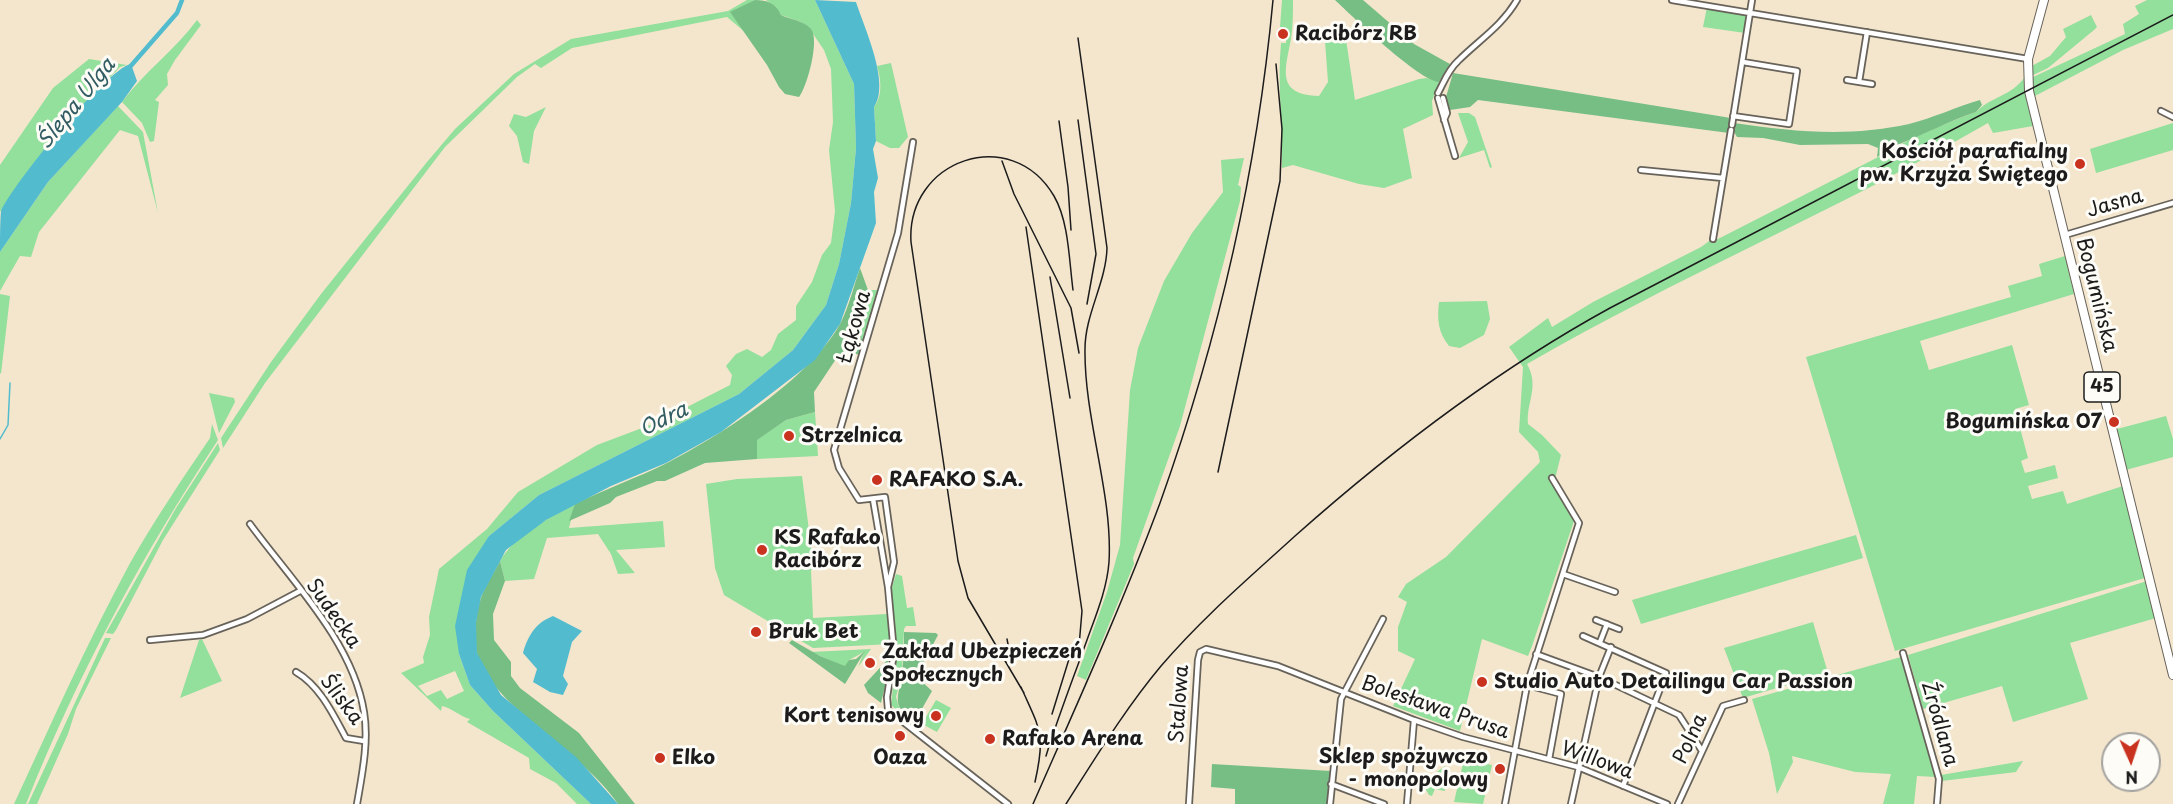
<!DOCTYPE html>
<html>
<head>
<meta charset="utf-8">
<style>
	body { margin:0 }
	#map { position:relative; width:2173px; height:804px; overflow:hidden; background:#f4e6cd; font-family:"Playpen Sans",sans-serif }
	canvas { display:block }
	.north { position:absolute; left:2101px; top:732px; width:60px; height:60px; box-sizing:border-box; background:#fdfcf7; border:2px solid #a3a29f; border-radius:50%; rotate:177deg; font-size:16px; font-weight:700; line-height:24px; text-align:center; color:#1c1c1c }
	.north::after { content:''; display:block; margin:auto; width:21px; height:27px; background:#c8321e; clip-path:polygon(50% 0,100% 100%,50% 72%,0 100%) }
</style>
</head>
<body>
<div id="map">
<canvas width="2173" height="804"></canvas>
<div class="north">N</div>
</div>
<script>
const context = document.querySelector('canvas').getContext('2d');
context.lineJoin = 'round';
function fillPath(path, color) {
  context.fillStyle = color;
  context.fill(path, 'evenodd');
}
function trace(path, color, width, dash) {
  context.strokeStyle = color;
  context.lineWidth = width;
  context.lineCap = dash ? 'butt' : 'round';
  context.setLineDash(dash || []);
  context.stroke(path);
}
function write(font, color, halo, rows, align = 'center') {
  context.font = font + ' "Playpen Sans",sans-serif';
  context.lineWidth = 6;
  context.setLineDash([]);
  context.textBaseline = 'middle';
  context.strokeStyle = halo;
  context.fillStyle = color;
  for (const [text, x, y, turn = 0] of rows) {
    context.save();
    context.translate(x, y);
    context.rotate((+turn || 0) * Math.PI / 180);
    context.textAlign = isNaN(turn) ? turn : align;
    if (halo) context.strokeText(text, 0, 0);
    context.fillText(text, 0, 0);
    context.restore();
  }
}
fillPath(new Path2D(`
	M747,0H755L731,13L746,33L727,17L572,48L541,68L535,64L517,77L445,147L265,383L223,448L221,438L271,362L321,294L427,162L455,129L514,74L571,39L728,11Z
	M766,0H815L854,84L856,148L851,203L839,264L826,305L793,350L739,394L539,495L489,536L459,654L470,685L493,711L591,804H577L556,783L530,769L529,758L467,722L470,719C459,716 452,708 442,706L441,711L401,673L424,663L423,657L430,635L429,617L439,569L487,529L518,492L597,445L658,422L730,385L732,375L726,366L736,354L747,349L762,357L771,350L778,334L796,320V306L812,282L822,255L831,243L835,211L829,150L833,122L831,69L824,50L809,28L801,22L781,15L776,7ZM455,671L464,691L447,699L441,690L427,696L418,686Z
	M1282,0H1293C1293,13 1293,26 1291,39C1285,70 1276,95 1319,96L1328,82L1324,28L1344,26L1355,100L1419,79L1427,78L1439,82L1432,101L1433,115L1403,129L1412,178L1384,188L1359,184L1293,165L1282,168C1283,126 1277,84 1281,43H1286L1287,28L1280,27Z
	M2147,0H2173V29L2123,50L2033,97L2031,78L2125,34L2123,24L2139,14L2135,6Z
	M1707,7L1748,14L1745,33L1703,27Z
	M2091,15L2097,27L2094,30L2048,68L2031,76L2030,67L2050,56L2066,37L2063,29Z
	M197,20L201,25L175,60L167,74L168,85L155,100L159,102L154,141L150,142L142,123L122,102C144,72 174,51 197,20Z
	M89,59L127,65L120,67C76,112 36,160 0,212V165L53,88Z
	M891,63L908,137L899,148H890L876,141L874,107C883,96 881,79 877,66Z
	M2025,77L2027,103L2033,126L1993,133L1988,123C1838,210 1677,277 1527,364C1540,387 1526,402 1528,424L1542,435L1561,455L1555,479L1575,518L1532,646L1528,656L1482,639L1460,731L1393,706L1415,659L1398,651V627L1407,602L1398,597L1406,584L1446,557L1540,462L1538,452L1519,432L1523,367L1509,347L1548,318L1552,327L1593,302L1701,247L1712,239H1718L1890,151C1895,145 1963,116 1976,112C1992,96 2010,97 2025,77Z
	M118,106L143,132L158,213L138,136L120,130L39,232L31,257L20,256L0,291V252L48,182Z
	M546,107L534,131L529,164L523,162L517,136L509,126L514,114L526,117Z
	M1458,113H1469L1475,117L1492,167L1490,168L1484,150L1459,158L1468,142Z
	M2173,123V150L2096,173L2090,149Z
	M1244,158L1238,185L1241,187L1240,201L1180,426L1133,558L1134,564L1086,680L1077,676L1107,592L1120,545L1130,390L1138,348L1164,281L1192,233L1223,192L1221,160Z
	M2065,256L2074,294L1920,341L1929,370L2012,345L2029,405L2015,409L2028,458L2021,461L2025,473L2055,465L2058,478L2028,486L2032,499L2063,491L2067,504L2123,486L2145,578L1895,651L1806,357L2011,297L2008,286L2042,276L2039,264Z
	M868,290H880L864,344C857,326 847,302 868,290Z
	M0,294L10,296L1,374L0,373Z
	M1487,301L1490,319L1484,335L1460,348L1449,346C1438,332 1437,320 1439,302Z
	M209,393L234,398L235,402L219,433Z
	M815,412L818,456L757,459L756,440L786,420Z
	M2166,416L2173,439V457L2126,470L2117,429Z
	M212,424L218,440C142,555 77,676 26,804H14C51,724 87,643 129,565C154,521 182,479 210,438Z
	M218,443L220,450L163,540L116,630L113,634L106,633L176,508Z
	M802,476L814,569L811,570L813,618L887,614L891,644L813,648L724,595L715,568L706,484L737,479Z
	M575,504L569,528L663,521L665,547L616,550L635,573L618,574L611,554L598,534L547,538L534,579L505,581L500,561C515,535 549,518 575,504Z
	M1856,535L1863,558L1641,624L1632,600Z
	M896,574L902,576L907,608L913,607L916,626H906L904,629L902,673L896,697L901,714L891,705L897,650L891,591Z
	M2147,581L2156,618L2070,643L2088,699L2013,722L2002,686L1923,709L1908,655Z
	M1813,622L1828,673L1743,698L1724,648Z
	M105,638H111L76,709L68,734L37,804H28Z
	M202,639L222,681L180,698L199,640Z
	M871,649L858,667L864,652L849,660L846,667L811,652Z
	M1901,657L1936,777L1917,776L1914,804H1883L1891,774L1855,772L1792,756L1793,762L1777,794L1769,753L1752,699Z
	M936,700L951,708L937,732L922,724Z
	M1464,759L1492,765L1483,804L1454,802Z
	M2023,761L2016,772L1942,781L1941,775Z
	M1445,766L1448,774L1444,776L1445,791L1435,789L1432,796L1429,795L1426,790C1429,776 1434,774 1445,766Z`), '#93df9c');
fillPath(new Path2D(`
	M755,0C767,0 776,3 781,15C791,20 803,20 811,29C820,40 807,87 799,97L785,94L779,87L767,65L730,12Z
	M1335,0H1363L1414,44L1450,64L1439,82C1419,81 1352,16 1335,0Z
	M1453,73L1731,118L1729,133L1478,100L1470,107L1450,110L1446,97Z
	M1980,100L1982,105L1976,112C1949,121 1923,135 1897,145C1891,147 1884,154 1877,157L1878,148L1868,144L1800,145L1763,138L1737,137L1733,130L1734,123C1794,132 1850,137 1909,124C1933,118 1956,107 1980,100Z
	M860,268L868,290C847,302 857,326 864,344L860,355L845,351L836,359L814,392L815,412L786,420L757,440V459L705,463L665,481H657L616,497L610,503L569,521L575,504C605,489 637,478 667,463C723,434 809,379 840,324C849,307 854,285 860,268Z
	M500,561L505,581L493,614L494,640L511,662V676L520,688L579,733L635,804H618C583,751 494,710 477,653C473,638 476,613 481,598C485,586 494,573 500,561Z
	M904,632L936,633L938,635L919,671V679L932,691L914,723C890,705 899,697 902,672C904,659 904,645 904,632Z
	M792,640L820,656L845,666L849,660L856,659L865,651L845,684L789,643Z
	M888,659L889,669L881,703L868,693L864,685Z
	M1212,764L1331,771L1328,804H1235V789L1211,787Z`), '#76be84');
fillPath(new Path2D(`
	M815,0L856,2C864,27 891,84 874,107L876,141L873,149L878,178L874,192L876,223L840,324L815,360L721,432L666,463L611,486L546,520L506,550L481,597L476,623L477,653L501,695L576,757L618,804H591L493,711L470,685L459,654L455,626L467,570L489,536L539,495L739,394L793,350L826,305L839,264L851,203L856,148L854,84Z
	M131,64L137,81L122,102L48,182L0,252C0,241 0,222 1,211C13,184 105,70 131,64Z
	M553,616L582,631L572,642L563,676L568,684L563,695L550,692L533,682L537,669L523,653C528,636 535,623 553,616Z`), '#52bcce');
trace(new Path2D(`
	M0,439L8,425L10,383`), '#52bcce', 1.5);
trace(new Path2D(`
	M129,68L177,13L182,0`), '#52bcce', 4.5);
const street = new Path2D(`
	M1672,0L2028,59
	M1847,80L1872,84
	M1859,82L1867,32
	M1438,93C1444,82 1448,70 1458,61C1479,40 1502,26 1517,0
	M1438,98L1455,156
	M1443,98L1447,113L1444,120
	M2161,111L2173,117
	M1733,116L1789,124L1797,71L1743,62
	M1732,125L1752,0
	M1641,170L1723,178
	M2065,235L2173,203
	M1713,239L1731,130
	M873,499L888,587L894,562L885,497L859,500L839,468L834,450L898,233L913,142
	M250,524C291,580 353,642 364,712C369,741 362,775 357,804
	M1563,574L1615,592
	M888,587L894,653L887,697L888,710L1008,804
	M1596,620L1619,629
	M1583,636L1666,673L1623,786
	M150,640L203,635L247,619L300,591
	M1600,642L1607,624
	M1903,653L1939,779L1937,804
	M1536,654L1599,677L1679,715L1702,751
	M296,672C320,686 333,714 346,738L364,741
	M1527,685L1561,694L1549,759
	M1331,784L1384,804
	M1189,804L1198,660L1200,652L1206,649L1278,666L1414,720L1463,737L1578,767L1667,804
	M1330,804L1341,699L1383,619
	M1407,804L1414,720
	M1505,804L1527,685L1579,523L1552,478
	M1571,804L1599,677L1611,647
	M1678,804L1723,706L1744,700`);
const primary = new Path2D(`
	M2044,0L2028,59L2029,91L2173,675`);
trace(street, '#68635a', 8);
trace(primary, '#68635a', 10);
trace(street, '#fff', 4.5);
trace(primary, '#fff', 8);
trace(new Path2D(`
	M1078,120L1096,254L1087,304
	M1059,121L1068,187L1071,230
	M1002,161L1014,194L1071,308L1079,353
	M1026,227L1082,611L1079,646
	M1050,277L1070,398
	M1218,472L1280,181L1282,129L1276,64
	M1007,639L1012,665
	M1021,687C1040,730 1046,733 1035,782
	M1024,693L968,598L958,561L911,242C906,160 1011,123 1054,196C1069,222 1069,260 1073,290
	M1052,714L1069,659
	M1046,756C1058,717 1073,679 1087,640C1096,615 1107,589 1109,562C1113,494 1084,419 1085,349C1085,314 1106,283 1107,248L1078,38
	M1033,804C1077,704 1122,605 1160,503C1218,341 1257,172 1273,0
	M1066,804C1096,757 1125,709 1161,666C1202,618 1249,578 1295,536C1393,449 1495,371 1610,308L2173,15`), '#1c1c1c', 1.5);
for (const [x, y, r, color] of [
	[1283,34,6,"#c8321e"],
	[2080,164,6,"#c8321e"],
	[2114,422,6,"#c8321e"],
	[789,436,6,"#c8321e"],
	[877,480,6,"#c8321e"],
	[762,550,6,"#c8321e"],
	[756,632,6,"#c8321e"],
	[870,663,6,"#c8321e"],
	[1482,682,6,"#c8321e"],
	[936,716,6,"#c8321e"],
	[900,736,6,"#c8321e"],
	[990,739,6,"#c8321e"],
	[660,758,6,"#c8321e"],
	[1500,769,6,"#c8321e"]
]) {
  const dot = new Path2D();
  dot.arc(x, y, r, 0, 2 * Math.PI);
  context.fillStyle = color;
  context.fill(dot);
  trace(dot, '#fdfcf7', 2);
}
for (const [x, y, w] of [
	[2102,387,36]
]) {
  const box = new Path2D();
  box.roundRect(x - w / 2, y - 15, w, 30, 4.5);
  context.fillStyle = '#fdfcf7';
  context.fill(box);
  trace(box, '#1c1c1c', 1.5);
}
write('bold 18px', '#1c1c1c', null, [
	["45",2102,387]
]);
write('bold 20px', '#1c1c1c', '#fdfcf7', [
	["Racibórz RB",1295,34],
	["Kościół parafialny",2068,152,"right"],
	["pw. Krzyża Świętego",2068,175,"right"],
	["Bogumińska 07",2102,422,"right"],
	["Strzelnica",801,436],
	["RAFAKO S.A.",889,480],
	["KS Rafako",774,538],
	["Racibórz",774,561],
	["Bruk Bet",768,632],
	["Zakład Ubezpieczeń",882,652],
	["Społecznych",882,675],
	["Studio Auto Detailingu Car Passion",1494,682],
	["Kort tenisowy",924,716,"right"],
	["Rafako Arena",1002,739],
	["Sklep spożywczo",1488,757,"right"],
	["- monopolowy",1488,780,"right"],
	["Elko",672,758],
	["Oaza",900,758,"center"]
], 'left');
write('20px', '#1c1c1c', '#fdfcf7', [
	["Jasna",2115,204,-16],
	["Bogumińska",2096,295,76],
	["Łąkowa",855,327,-74],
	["Sudecka",333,614,55],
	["Śliska",341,700,53],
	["Stalowa",1180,704,-86],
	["Bolesława Prusa",1435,708,19],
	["Źródlana",1939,724,74],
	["Polna",1691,739,-65],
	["Willowa",1597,761,20]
]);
write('italic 21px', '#325c63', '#fdfcf7', [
	["Ślepa Ulga",77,104,-51],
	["Odra",664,420,-26]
]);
</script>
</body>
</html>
